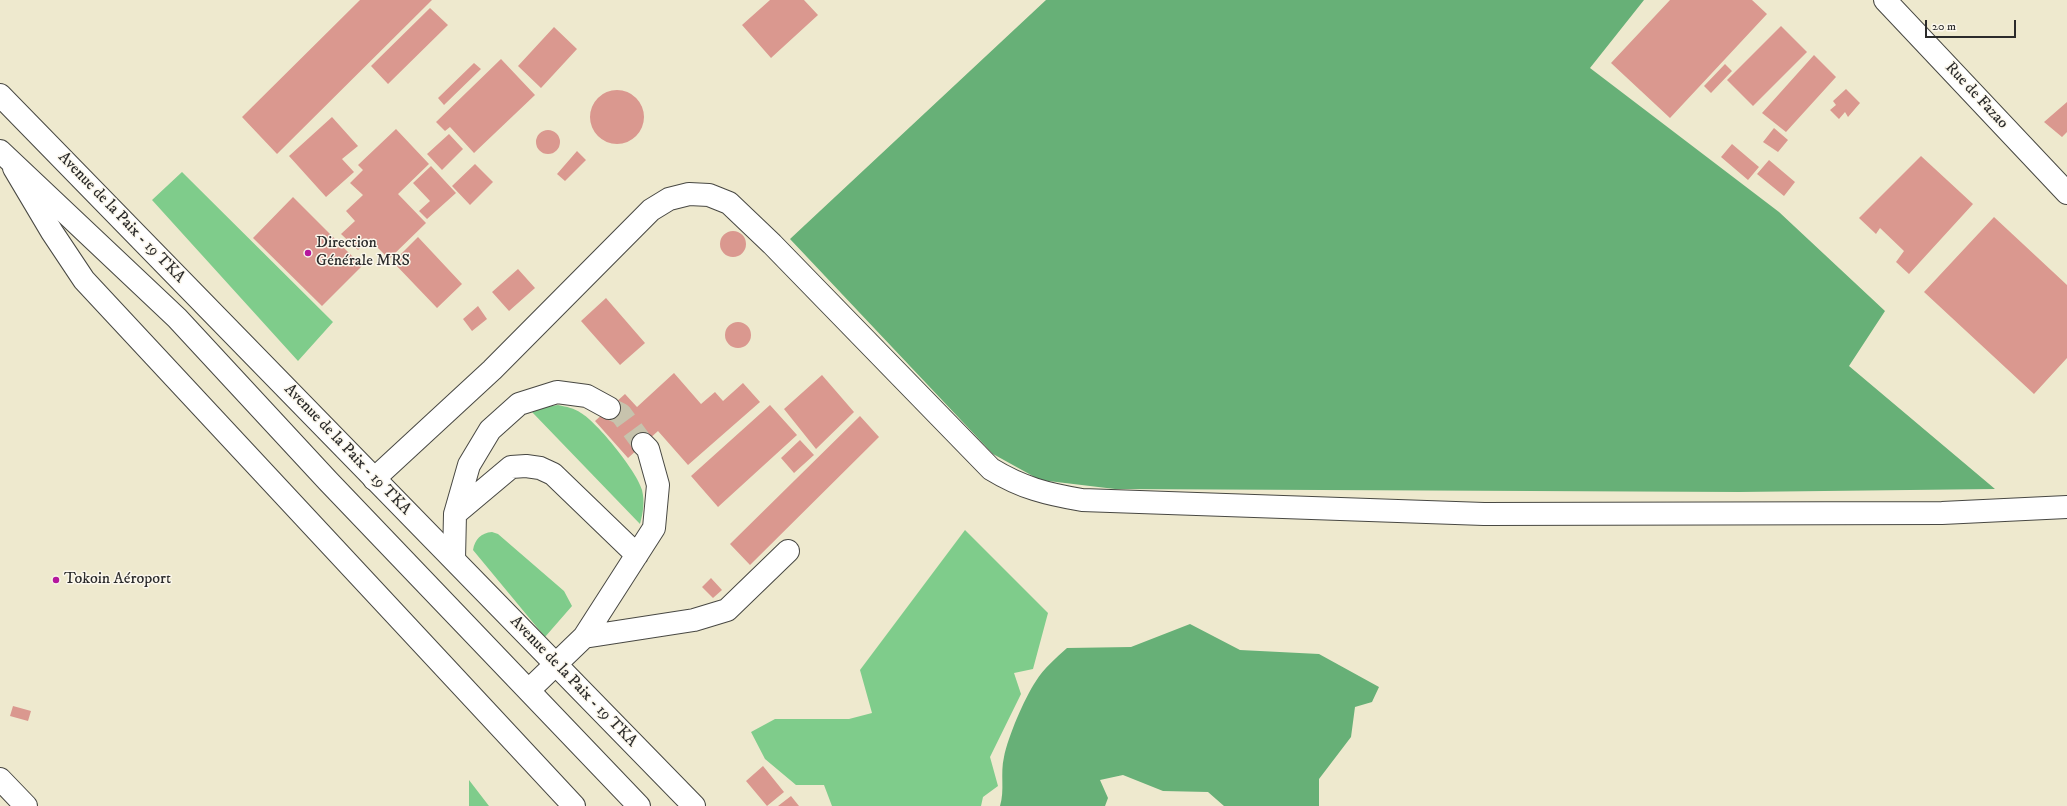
<!DOCTYPE html>
<html>
<head>
<meta charset="utf-8">
<style>
	body { margin:0 }
	#map { position:relative; width:2067px; height:806px; overflow:hidden; background:#eee9ce; font-family:"IM FELL DW Pica",serif }
	canvas { display:block }
	.scale { position:absolute; left:1925px; top:20px; width:91px; height:18px; box-sizing:border-box; border:2px solid #2b2b2b; border-top:0; padding-left:5px; font-size:12px; line-height:14px; white-space:nowrap; color:#2b2b2b; -webkit-text-stroke:3px #fbf7ec; paint-order:stroke }
</style>
</head>
<body>
<div id="map">
<canvas width="2067" height="806"></canvas>
<div class="scale">20 m</div>
</div>
<script>
const context = document.querySelector('canvas').getContext('2d');
context.lineJoin = 'round';
function fillPath(path, color) {
  context.fillStyle = color;
  context.fill(path, 'evenodd');
}
function trace(path, color, width, dash) {
  context.strokeStyle = color;
  context.lineWidth = width;
  context.lineCap = dash ? 'butt' : 'round';
  context.setLineDash(dash || []);
  context.stroke(path);
}
function write(font, color, halo, rows, align = 'center') {
  context.font = font + ' "IM FELL DW Pica",serif';
  context.lineWidth = 3;
  context.setLineDash([]);
  context.textBaseline = 'middle';
  context.strokeStyle = halo;
  context.fillStyle = color;
  for (const [text, x, y, turn = 0] of rows) {
    context.save();
    context.translate(x, y);
    context.rotate((+turn || 0) * Math.PI / 180);
    context.textAlign = isNaN(turn) ? turn : align;
    if (halo) context.strokeText(text, 0, 0);
    context.fillText(text, 0, 0);
    context.restore();
  }
}
fillPath(new Path2D(`
	M182,172L333,322L298,361L152,200Z
	M558,405C567,407 574,408 581,413C597,422 638,473 642,490C645,502 643,513 640,524L532,412L545,407Z
	M965,530L1048,613L1033,669L1014,673L1021,694L990,757L998,786L983,797L981,806H832L824,785H796L765,759L751,732L775,719H849L872,713L860,670Z
	M492,532L498,534L564,591L572,606L545,637L473,550C475,539 481,533 492,532Z
	M469,780L489,806H469Z`), '#7fcc8b');
fillPath(new Path2D(`
	M1046,0H1644L1590,68L1779,212L1885,311L1849,366L1995,489L1739,492L1115,489L1040,480L993,454L790,239Z
	M1190,624L1240,650L1319,654L1379,687L1372,702L1355,707L1351,737L1319,779V806H1224L1208,792L1163,791L1123,775L1100,780L1108,798L1105,806H1000C1005,790 1000,774 1004,757C1008,737 1024,699 1036,681C1044,668 1056,658 1067,648L1131,647Z`), '#67b077');
fillPath(new Path2D(`
	M360,0H432L277,154L242,117Z
	M770,0H804L818,15L771,58L742,25Z
	M1670,0H1752L1767,14L1670,118L1611,63Z
	M430,8L448,25L388,84L371,66Z
	M1781,26L1807,52L1753,106L1727,80Z
	M554,27L577,49L541,88L518,66Z
	M1814,55L1836,77L1786,132L1762,113Z
	M501,59L535,95L474,153L450,127L445,131L436,122Z
	M474,63L481,69L444,105L438,98Z
	M1725,64L1732,71L1711,93L1704,86Z
	M1846,89L1860,103L1848,117L1845,112L1839,119L1830,110L1836,105L1833,101Z
	M590 117a27 27 0 1 1 54 0a27 27 0 1 1-54 0Z
	M2067,102V132L2062,137L2044,122Z
	M332,117L358,146L342,159L354,172L326,197L289,156Z
	M1774,128L1788,140L1778,152L1763,142Z
	M396,129L429,164L398,194L426,223L389,259L369,239L358,250L341,234L355,221L346,211L363,195L350,183L363,170L358,165Z
	M536 142a12 12 0 1 1 24 0a12 12 0 1 1-24 0Z
	M449,134L463,149L442,170L427,154Z
	M1732,144L1759,167L1748,180L1721,157Z
	M577,151L586,160L565,181L557,174Z
	M1921,156L1973,204L1909,274L1896,262L1904,251L1880,228L1876,234L1859,218Z
	M1769,160L1795,182L1784,196L1757,174Z
	M475,164L493,182L470,205L452,186Z
	M431,166L456,193L427,219L419,211L430,201L413,183Z
	M293,197L362,266L322,306L253,238Z
	M1994,217L2067,285V358L2034,394L1924,292Z
	M720 244a13 13 0 1 1 26 0a13 13 0 1 1-26 0Z
	M418,237L462,284L437,308L393,262Z
	M518,269L535,288L509,311L492,292Z
	M606,298L645,343L620,365L581,321Z
	M478,306L487,319L472,331L463,319Z
	M725 335a13 13 0 1 1 26 0a13 13 0 1 1-26 0Z
	M674,373L701,404L715,392L723,401L743,383L760,402L688,465L658,431L628,458L595,421L625,394L637,407Z
	M822,375L854,412L816,449L784,409Z
	M770,405L797,435L718,507L691,476Z
	M860,416L879,437L750,565L730,544Z
	M800,440L814,455L794,473L781,458Z
	M711,578L722,590L713,598L702,587Z
	M13,706L31,711L28,721L10,716Z
	M763,766L784,792L767,806L746,781Z
	M791,796L799,806H778Z`), '#da988f');
trace(new Path2D(`
	M609,408L621,414L643,444`), '#c7c3ad', 22, [22, 11]);
const minor = new Path2D(`
	M1885,0L2067,193
	M14,168L52,232L84,280L574,806
	M374,479L492,370L651,210L669,199L689,194L709,195L729,203L772,244L991,469C1022,488 1047,494 1082,500L1484,514L1942,513L2067,507
	M455,514L511,467L526,466L540,468L553,474L637,555
	M454,559L455,514L469,465L490,430L519,404L557,392L587,396L609,408
	M584,637L694,620L727,610L788,551
	M529,690L584,637L654,528L658,485L648,449L643,444
	M0,779L26,806`);
const major = new Path2D(`
	M0,95L694,806
	M0,151L177,318L328,481L639,806`);
trace(minor, '#484843', 24);
trace(major, '#484843', 24);
trace(minor, '#fff', 22);
trace(major, '#fff', 22);
for (const [x, y, r, color] of [
	[308,253,4,"#b5179e"],
	[56,580,4,"#b5179e"]
]) {
  const dot = new Path2D();
  dot.arc(x, y, r, 0, 2 * Math.PI);
  context.fillStyle = color;
  context.fill(dot);
  trace(dot, '#fbf7ec', 1.5);
}
write('16px', '#2b2b2b', '#fbf7ec', [
	["Rue de Fazao",1976,96,47],
	["Avenue de la Paix - 19 TKA",121,218,46],
	["Avenue de la Paix - 19 TKA",347,450,46],
	["Avenue de la Paix - 19 TKA",573,682,46]
]);
write('16px', '#2b2b2b', '#fbf7ec', [
	["Direction",316,244],
	["Générale MRS",316,262],
	["Tokoin Aéroport",64,580]
], 'left');
</script>
</body>
</html>
